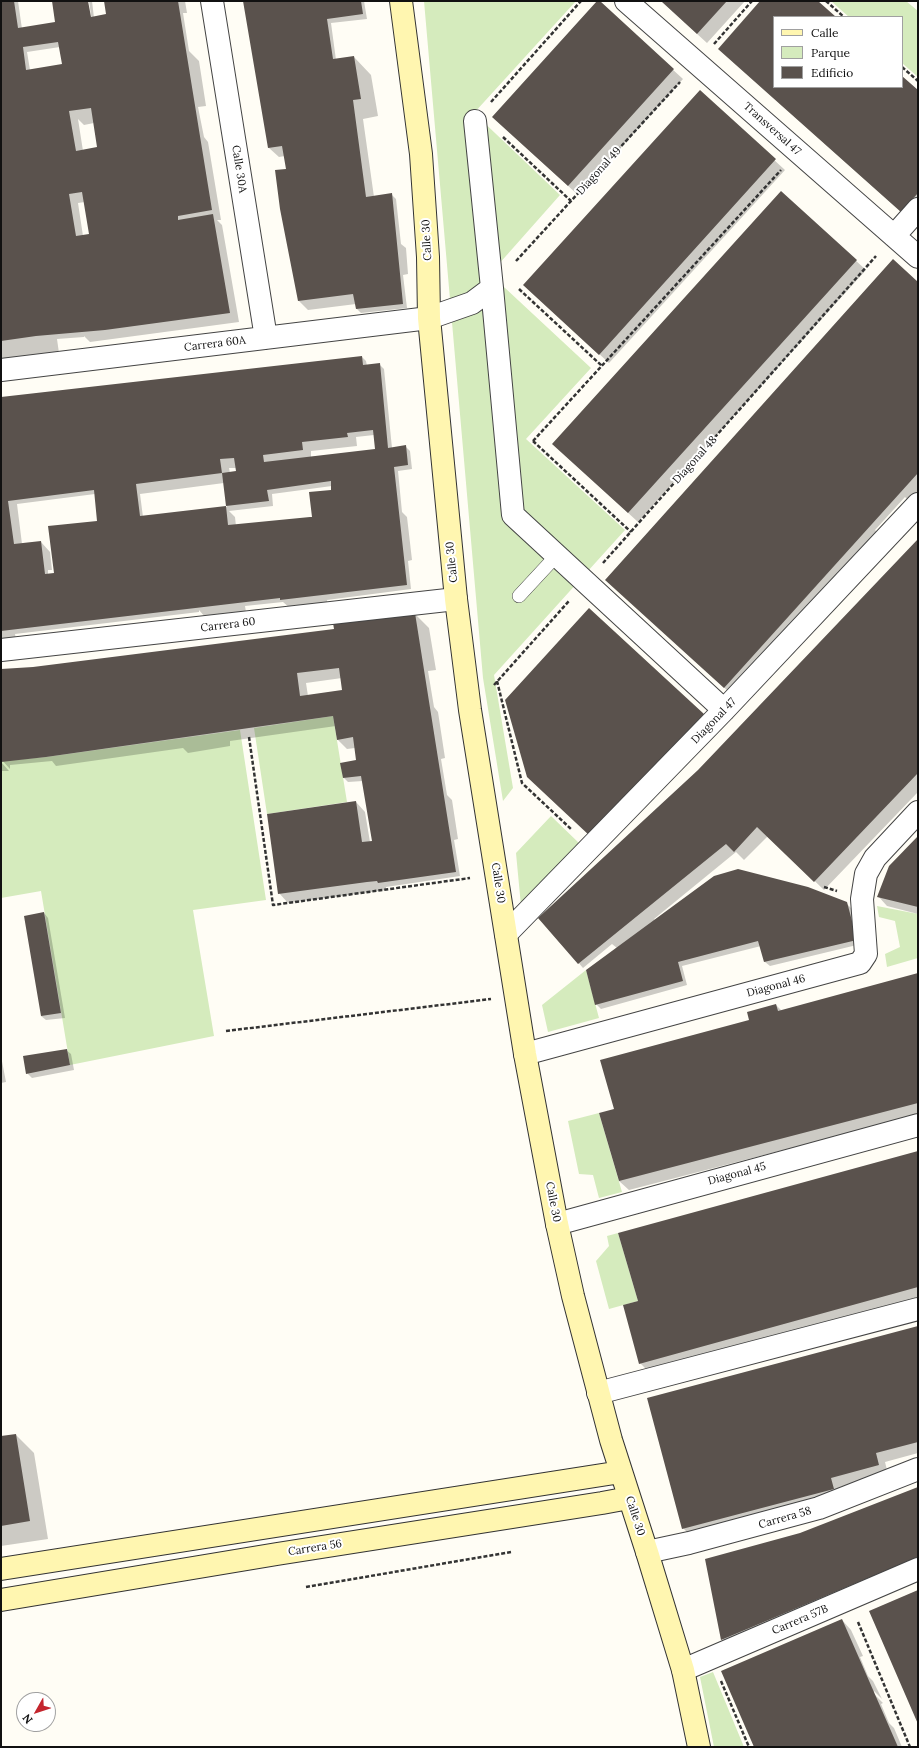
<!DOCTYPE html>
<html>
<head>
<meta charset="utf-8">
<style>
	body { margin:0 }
	#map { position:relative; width:919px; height:1748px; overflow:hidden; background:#fffdf5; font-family:Lora,serif }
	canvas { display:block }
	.frame { position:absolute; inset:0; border:2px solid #111; pointer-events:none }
	.legend { position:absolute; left:773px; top:16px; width:130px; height:72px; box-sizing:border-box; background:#fff; border:1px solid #a0a0a0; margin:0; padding:5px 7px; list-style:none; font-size:12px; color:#111 }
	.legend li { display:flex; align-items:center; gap:8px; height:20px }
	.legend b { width:20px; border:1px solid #a0a0a0 }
	.north { position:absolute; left:16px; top:1692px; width:40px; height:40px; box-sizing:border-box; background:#fff; border:1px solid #a0a0a0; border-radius:50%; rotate:231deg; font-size:11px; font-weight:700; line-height:16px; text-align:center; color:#111 }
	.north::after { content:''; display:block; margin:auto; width:14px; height:18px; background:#c4262e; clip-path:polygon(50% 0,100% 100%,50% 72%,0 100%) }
</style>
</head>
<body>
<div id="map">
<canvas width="919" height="1748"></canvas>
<div class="frame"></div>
<ul class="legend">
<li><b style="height:5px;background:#fff6b0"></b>Calle</li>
<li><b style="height:11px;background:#d5ebbd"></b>Parque</li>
<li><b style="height:11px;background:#5a524d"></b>Edificio</li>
</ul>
<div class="north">N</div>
</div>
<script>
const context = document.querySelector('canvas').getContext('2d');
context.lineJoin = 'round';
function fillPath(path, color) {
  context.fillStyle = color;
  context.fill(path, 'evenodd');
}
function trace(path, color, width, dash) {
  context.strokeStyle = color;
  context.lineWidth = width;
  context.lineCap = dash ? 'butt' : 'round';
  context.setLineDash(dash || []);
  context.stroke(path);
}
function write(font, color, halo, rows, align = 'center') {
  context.font = font + ' Lora,serif';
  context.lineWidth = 4;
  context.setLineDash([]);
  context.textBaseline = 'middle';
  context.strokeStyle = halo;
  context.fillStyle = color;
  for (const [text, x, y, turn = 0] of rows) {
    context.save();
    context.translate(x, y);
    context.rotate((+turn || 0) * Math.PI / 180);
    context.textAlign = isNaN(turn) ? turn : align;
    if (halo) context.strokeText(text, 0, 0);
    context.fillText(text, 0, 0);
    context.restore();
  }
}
fillPath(new Path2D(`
	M424,1H576L474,113L560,195L490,274L591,368L526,439L625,530L494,675L513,788L503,801L483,678Z
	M831,1H906L918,11V77L902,63V17H849Z
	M333,716L347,802L267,814L254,728Z
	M240,730L266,900L193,910L214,1036L70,1065L41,891L1,898V761L46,757Z
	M551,816L580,844L521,906L516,853Z
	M877,906L918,914V958L887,967L885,954L900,947L895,921L879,917Z
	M586,970L599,1018L548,1032L542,1005Z
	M599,1113L622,1192L599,1198L593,1175L579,1174L568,1121Z
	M618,1233L638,1301L609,1309L596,1261L609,1246L607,1236Z
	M713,1672L744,1747H714L700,1677Z`), '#d5ebbd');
fillPath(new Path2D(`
	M1,1H18L22,29L56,23L53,1H87L90,22H92L89,1H92L94,18L109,15L105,1H185L187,13H183L189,51L199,61L206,106L198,107L204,137L208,142L221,220H217L222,225L239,322L90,342L84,336V337L57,339L60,360L1,368ZM60,47L63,65L30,70L27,52ZM78,119L84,125L94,123L98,148L83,151ZM85,202L90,235L83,236L78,203Z
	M244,1H364L367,19L331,23L336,60L354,57L371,75L378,116L363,119L374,197L391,194L396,199L401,244L406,248L408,274L403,275L407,308L361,313L356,308V304L308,310L299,301L285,156L279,157L269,148Z
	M598,1L683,79L578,195L507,130Z
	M661,1H745L707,43Z
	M762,1H816L834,17H774V87H902V77L918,92V213L911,221L719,49Z
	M700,92L785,170L609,363L524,285Z
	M781,192L866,270L638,522L553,444Z
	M918,283V493L910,502L905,497L875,530L880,535L729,692L676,644Z
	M362,357L366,361L367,366L379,364L384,369L392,448L406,447L410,451L412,469L398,471L402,512L407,517L412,560L408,561L411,589L327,600L328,605L291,609L283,602L245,606L246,612L205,617L199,610V612L15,634L16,639L1,641V398ZM374,435L376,450L311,457V451L357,446L356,437ZM229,468H236L238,472L230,473ZM224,483L227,507L143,517L140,494ZM332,486L333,491L315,517L236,526L235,517L229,511L273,506L272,494ZM95,494L98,522L55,574L48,575V570H52L50,552L41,542L22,544L17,504Z
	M918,541V792L824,890L768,836L744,860L736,852L654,919L655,920L846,903L851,908L861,944L770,966L765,962L761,946L682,966L687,985L601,1009L596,1004L617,948L612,944L583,968L540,918L698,771Z
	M415,614L429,628L436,670L428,671L434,707L438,712L445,758L441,759L447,795L452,800L458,839L454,840L460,876L386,887V890L288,903L279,893L356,802L365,812L370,842H373L363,781L348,782L344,778L357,761L355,748L347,749L338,740L336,726L230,741V746L188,753L183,748L56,766L52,761L10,765V769L1,759V670L33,668L335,630ZM342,678L343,691L308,696L306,683Z
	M1,762L9,771H1Z
	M918,837V914L887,906L878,896Z
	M44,913L48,918L65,1018L46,1020L41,1016Z
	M918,974V1115L629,1190L619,1181L616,1109L750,1020L776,1005L782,1011Z
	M66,1050L71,1054L74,1070L32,1078L27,1073Z
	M1,1056L6,1082L1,1083Z
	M918,1152V1299L658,1381L640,1363V1301Z
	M918,1327V1453L885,1462L888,1474L840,1487L842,1498L693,1538L683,1528Z
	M16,1435L34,1453L48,1539L1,1546V1437Z
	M918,1488V1570L732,1649L722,1639L800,1534Z
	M842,1620L851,1630L863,1656L860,1657L868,1676L873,1681L882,1699L874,1691V1694L883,1703L881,1704L889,1723L894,1728L902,1747H755Z`), '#0003');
fillPath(new Path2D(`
	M1,1H14L18,28L55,22L52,1H88L91,17L106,14L104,1H178L212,210L178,216V220L213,214L230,313L105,330L36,336L1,341ZM58,42L62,64L26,70L23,47ZM91,108L97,147L76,151L69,111ZM82,192L89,234L76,236L69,194Z
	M243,1H361L363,14L327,19L333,59L354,56L361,99L353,100L366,197L392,193L403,304L356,309L353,294L298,301L280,209L275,170L286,169L282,146L268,148Z
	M597,1H600L674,69L568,186L492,117Z
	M661,1H727L697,34Z
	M760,1H818L836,17H774V87H902V76L918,90V193L901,212L718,49Z
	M700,90L776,159L599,355L523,285Z
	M781,191L857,260L628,513L552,444Z
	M893,259L918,282V473L724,688L605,580Z
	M362,356L363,365L380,363L388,448L406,445L408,465L394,467L407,585L280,600V598L1,631V397ZM373,430L375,449L264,462L263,455L303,450L302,442L348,437L347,433ZM234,458L236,471L222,473L220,459ZM222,473L226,506L269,501L267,490L331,481V490L309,492L312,517H310L228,525L226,506L140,516L136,484ZM94,490L97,521L48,526L54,573L45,574L41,541L14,544L8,501Z
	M918,539V773L814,882L757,827L734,852L726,844L578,964L538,918L698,770Z
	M589,608L704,714L591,837L527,777L505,700Z
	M415,613L456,872L378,883L377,881L367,882L278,894L267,814L356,801L362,842L372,841L361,776L343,778L340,763L356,760L353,737L337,740L333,716L46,757L1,762V669L33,667L334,629L333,623ZM339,668L342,690L300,696L297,673Z
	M918,836V907L877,897L889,866Z
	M738,869L808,887L847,902L857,940L764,962L758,941L678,962L683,981L595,1005L586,970L714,876Z
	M44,912L61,1013L41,1016L24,916Z
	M918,973V1103L619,1181L599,1113L614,1109L600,1060L749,1020L747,1012L776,1004L778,1011Z
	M67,1049L70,1065L26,1074L23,1056Z
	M918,1151V1287L639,1364L623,1305L638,1301L618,1233Z
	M918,1326V1442L876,1453L879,1465L831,1478L834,1489L682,1529L647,1398Z
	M16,1434L30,1521L1,1526V1436Z
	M918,1487V1557L721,1640L705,1559L800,1533Z
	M918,1590V1724L869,1611Z
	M842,1619L898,1747H754L721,1671Z`), '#5a524d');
const lane = new Path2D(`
	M519,596L557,555`);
const street = new Path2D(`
	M212,1L266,338
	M626,1L918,257
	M475,121L492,288L513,515L724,710
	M894,236L918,209
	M1,370L429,318L472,303L492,288
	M1,650L456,599
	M506,934L724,710L918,504
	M525,1054L860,963L866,954L862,899L866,874L875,858L918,812
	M557,1224L918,1125
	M598,1393L918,1309
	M647,1552L689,1543L819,1508L918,1469
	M683,1670L918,1569`);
const secondary = new Path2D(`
	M401,1L421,154L428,257L429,318L456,599L470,710L525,1054L557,1224L573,1296L611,1440L647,1552L683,1670L699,1747
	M1,1569L621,1472
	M1,1600L277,1554L602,1503L629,1498`);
trace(lane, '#444', 14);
trace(street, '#444', 24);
trace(secondary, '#333', 24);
trace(new Path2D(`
	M826,1L844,17
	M714,44L752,1
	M902,67L918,81
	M491,102L581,1
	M503,137L571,201
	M516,261L680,82
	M519,289L602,366
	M533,441L781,170
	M533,441L631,532
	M603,563L876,256
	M497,681L522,783L571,829
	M494,685L569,601
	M249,737L273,905L470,878
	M824,887L837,891
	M226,1031L491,999
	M306,1587L511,1552
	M858,1622L910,1747
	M721,1681L749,1747`), '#333', 2.5, [4, 2]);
trace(lane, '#fff', 13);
trace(street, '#fff', 22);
trace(secondary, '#fff6b0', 22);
write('11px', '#111', '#fff', [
	["Transversal 47",772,129,42],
	["Calle 30A",239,169,81],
	["Diagonal 49",599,171,-48],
	["Calle 30",427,240,-93],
	["Carrera 60A",215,344,-7],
	["Diagonal 48",695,460,-48],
	["Calle 30",452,562,-96],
	["Carrera 60",228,625,-7],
	["Diagonal 47",714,721,-46],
	["Calle 30",498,883,81],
	["Diagonal 46",776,986,-15],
	["Diagonal 45",737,1174,-15],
	["Calle 30",553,1202,79],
	["Calle 30",635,1516,72],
	["Carrera 58",785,1518,-16],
	["Carrera 56",315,1548,-9],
	["Carrera 57B",800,1620,-23]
]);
</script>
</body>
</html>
